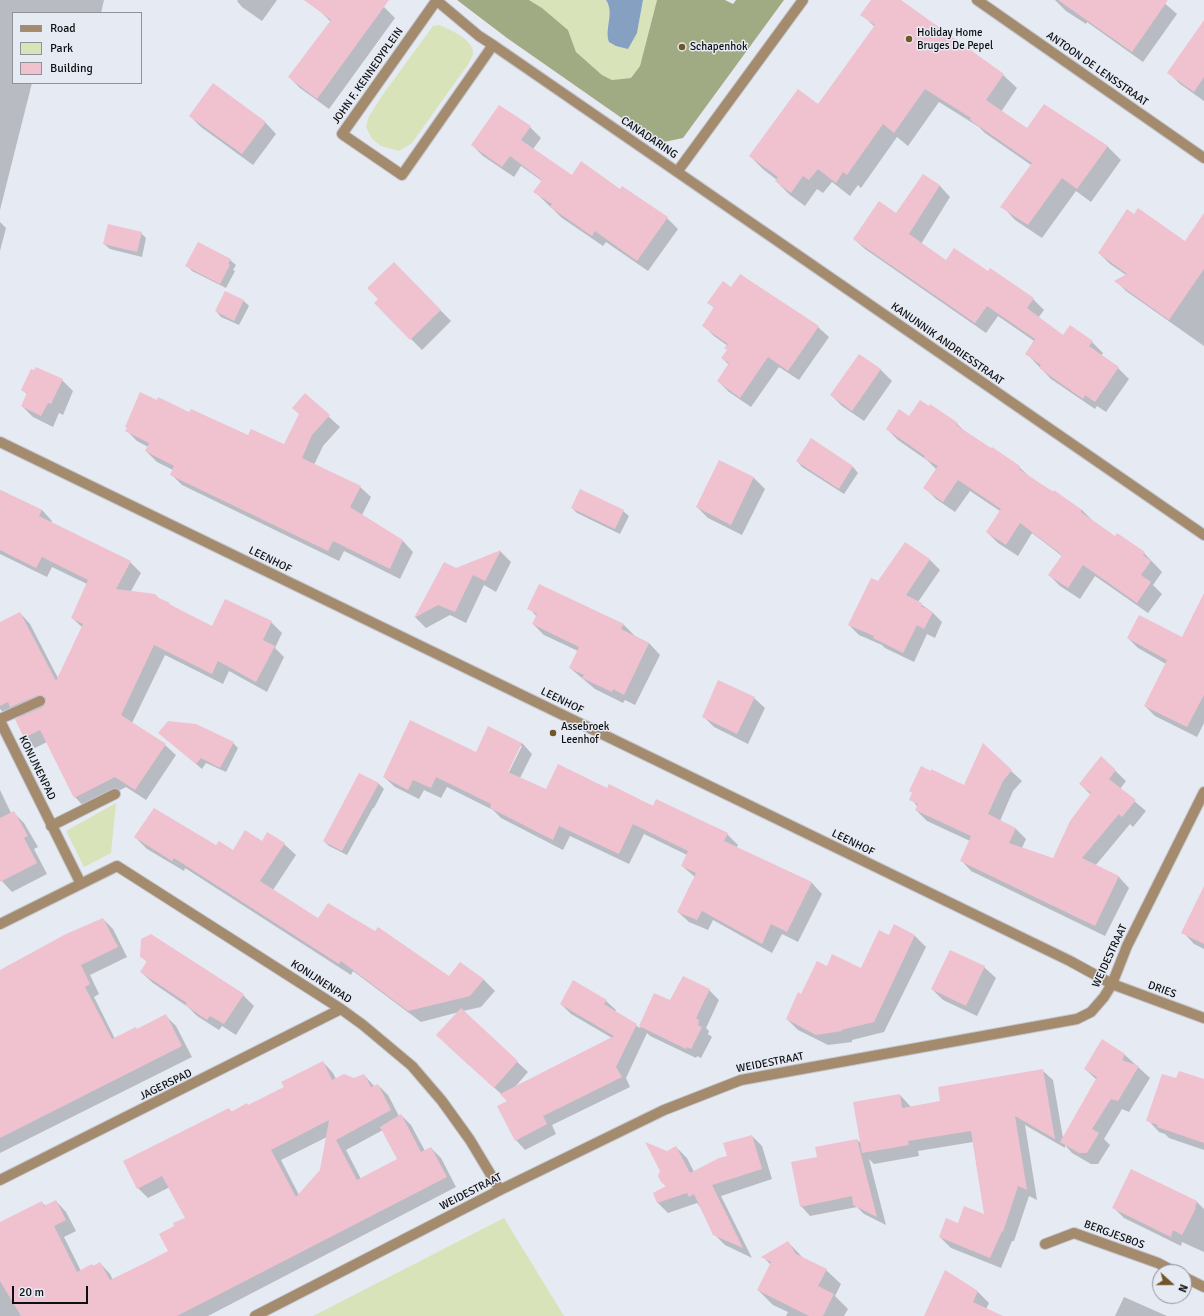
<!DOCTYPE html>
<html>
<head>
<meta charset="utf-8">
<style>
	body { margin:0 }
	#map { position:relative; width:1204px; height:1316px; overflow:hidden; background:#e6eaf3; font-family:Signika,sans-serif }
	canvas { display:block }
	.legend { position:absolute; left:12px; top:12px; width:130px; height:72px; box-sizing:border-box; background:#e6eaf3; border:1px solid #909299; margin:0; padding:5px 7px; list-style:none; font-size:12px; color:#0e0f12 }
	.legend li { display:flex; align-items:center; gap:8px; height:20px }
	.legend b { width:20px; border:1px solid #909299 }
	.north { position:absolute; left:1152px; top:1264px; width:40px; height:40px; box-sizing:border-box; background:#e6eaf3; border:1px solid #909299; border-radius:50%; rotate:111deg; font-size:11px; font-weight:700; line-height:16px; text-align:center; color:#0e0f12 }
	.north::after { content:''; display:block; margin:auto; width:14px; height:18px; background:#715628; clip-path:polygon(50% 0,100% 100%,50% 72%,0 100%) }
	.scale { position:absolute; left:12px; top:1286px; width:76px; height:18px; box-sizing:border-box; border:2px solid #0e0f12; border-top:0; padding-left:5px; font-size:12px; line-height:14px; white-space:nowrap; color:#0e0f12; -webkit-text-stroke:3px #e6eaf3; paint-order:stroke }
</style>
</head>
<body>
<div id="map">
<canvas width="1204" height="1316"></canvas>
<ul class="legend">
<li><b style="height:5px;background:#a48b6d"></b>Road</li>
<li><b style="height:11px;background:#d8e3ba"></b>Park</li>
<li><b style="height:11px;background:#f0c1cf"></b>Building</li>
</ul>
<div class="north">N</div>
<div class="scale">20 m</div>
</div>
<script>
const context = document.querySelector('canvas').getContext('2d');
context.lineJoin = 'round';
function fillPath(path, color) {
  context.fillStyle = color;
  context.fill(path, 'evenodd');
}
function trace(path, color, width, dash) {
  context.strokeStyle = color;
  context.lineWidth = width;
  context.lineCap = dash ? 'butt' : 'round';
  context.setLineDash(dash || []);
  context.stroke(path);
}
function write(font, color, halo, rows, align = 'center') {
  context.font = font + ' Signika,sans-serif';
  context.lineWidth = 3;
  context.setLineDash([]);
  context.textBaseline = 'middle';
  context.strokeStyle = halo;
  context.fillStyle = color;
  for (const [text, x, y, turn = 0] of rows) {
    context.save();
    context.translate(x, y);
    context.rotate((+turn || 0) * Math.PI / 180);
    context.textAlign = isNaN(turn) ? turn : align;
    if (halo) context.strokeText(text, 0, 0);
    context.fillText(text, 0, 0);
    context.restore();
  }
}
fillPath(new Path2D(`
	M529,0H606C613,10 609,19 607,31L637,33L643,0H657L640,66L632,78L612,80L602,75L576,52L568,30L542,8Z
	M439,25C449,29 475,40 473,54C472,57 470,60 469,63L412,143L399,151L381,146L372,139L366,127L369,116L384,93L430,30L433,26Z
	M116,803L111,853L84,867L66,831Z
	M504,1218L564,1316H313Z`), '#d8e3ba');
fillPath(new Path2D(`
	M457,0H529L542,8L568,30L576,52L602,75L612,80L631,78L640,66L657,0H725L733,4L736,0H784L683,138L664,142L646,135L507,38Z`), '#a1ab83');
fillPath(new Path2D(`
	M606,0H643L637,33L628,49L616,46L609,42C604,27 615,14 606,0Z`), '#85a0c1');
fillPath(new Path2D(`
	M0,0H104L101,13H13V83H32L0,210Z
	M238,0H277L262,21L242,7L237,1Z
	M322,0H375L384,7L395,18L329,109L300,88L289,77L331,22L317,8Z
	M872,0H888L1003,75L1017,88L1001,112L1027,129L1107,146L1121,160L1091,202L1076,191L1042,238L1015,220L1002,206L1031,165L985,133L979,127L939,102L908,146L897,137L861,188L858,185L850,196L832,182L823,193L817,189L805,206L790,195L776,181L777,180L764,170L750,156L819,105L875,27L862,15Z
	M1055,0H1161L1177,14L1143,62L1087,22L1086,24L1066,11Z
	M1204,29V101L1180,84L1169,73Z
	M190,116L265,122L276,134L253,165L201,127Z
	M530,127L541,138L533,149L572,176L621,190L623,187L667,218L678,229L648,271L606,242L603,246L562,218L535,192L542,181L521,166L514,177L483,156L472,145Z
	M923,175L940,186L950,197L921,244L946,262L988,273L1033,299L1044,310L1038,318L1064,336L1092,342L1103,353L1101,356L1118,368L1129,379L1106,412L1097,406L1095,409L1051,379L1026,353L1034,341L998,316L986,333L865,249L854,239L896,214Z
	M1204,219V346L1126,291L1116,281L1126,275L1110,264L1099,253L1185,242Z
	M0,222L6,228L0,251Z
	M141,233L146,238L142,257L110,249L104,244Z
	M230,260L236,265L233,270L235,271L226,288L192,271L187,266Z
	M394,263L451,321L422,350L375,303L380,299Z
	M731,288L818,327L829,337L799,380L779,367L751,407L729,392L718,381L729,365L722,358L728,350V346L714,336L703,325L715,309L709,303Z
	M244,301L249,306L239,325L221,317L216,311Z
	M859,355L881,370L892,381L864,421L842,406L831,395Z
	M62,380L73,391L63,415L59,413L53,427L33,417L22,406L27,394L22,390Z
	M305,395L340,427L323,446L314,465L360,487L371,497L362,515L403,541L413,552L400,579L344,551L339,561L182,485L171,474L173,470L157,462L146,451L148,447L137,441L127,431L158,402L248,437L285,446L300,414Z
	M930,405L957,424L968,434L1019,467L1031,478L1082,510L1093,521L1115,537L1144,553L1162,572L1153,585L1162,594L1148,613L1095,576L1080,599L1060,586L1049,575L1062,556L1032,533L1018,556L998,543L987,532L1000,511L970,491L955,512L936,499L925,488L937,470L928,461L898,440L887,429L929,408Z
	M811,440L853,467L858,473L844,494L802,467L797,461Z
	M719,461L754,478L765,489L742,535L708,518L697,507Z
	M0,490L42,510L52,521L51,523L130,562L141,573L131,591L159,600L213,627L226,600L271,622L282,633L275,648L284,657L267,692L229,671L223,684L165,655L132,723L165,745L176,755L146,800L126,787L85,808L75,797L47,742L35,748L25,737L21,718L17,713L8,717L0,709V623L20,613L30,624L58,678L82,627L72,618L87,584L52,567L47,577L0,554Z
	M572,508L623,511L629,516L620,534L577,513Z
	M905,543L930,560L940,570L918,602L932,612L942,622L935,638L927,634L914,662L885,648L882,645L859,635L849,625Z
	M500,551L511,562L496,592L484,585L466,623L450,615L426,628L415,617L444,564L456,569Z
	M539,586L624,625L635,636L649,643L660,655L635,705L625,700L623,703L595,689L570,668L578,651L544,635L533,624L537,617L529,608Z
	M1204,601V723L1197,737L1155,716L1145,706L1166,664L1138,648L1128,638L1182,639Z
	M719,681L754,698L765,708L748,744L714,727L704,717Z
	M159,733L233,743L238,748L226,772L206,763L202,769Z
	M522,743L532,754L520,778L546,790L608,789L727,834L738,845L736,848L812,883L822,894L798,942L782,934L772,953L713,920L708,930L689,922L678,912L695,877L682,866L687,855L644,834L629,864L570,836L563,850L501,818L493,810L447,787L441,798L424,790L419,799L395,787L384,777L476,753ZM519,746H522L507,776H505Z
	M1101,757L1126,781L1120,789L1146,811L1133,827L1130,824L1095,866L1119,877L1129,888L1105,936L971,871L961,860L970,841L927,821L916,810L918,807L911,799L964,786L1011,771L1022,781L1013,791L1000,821L1016,829L1026,839L1022,848L1053,860L1091,795L1080,784Z
	M360,774L379,784L384,789L374,808H373L347,855L329,846L324,841Z
	M0,790L11,813L13,812L24,823L38,847L34,849L47,874L12,892L0,879Z
	M267,834L284,844L296,855L273,890L319,920L449,978L460,963L484,980L495,991L481,1007L463,1011L528,1072L514,1088L612,1038L571,1014L561,1004L606,1001L616,1010L615,1012L640,1028L655,994L670,1002L709,990L719,1000L706,1028L709,1031L708,1034L712,1037L701,1058L697,1056L696,1058L650,1036L647,1033L626,1078L630,1087L552,1125L556,1134L525,1150L516,1140L509,1101L448,1046L459,1012L421,1022L353,971L351,975L185,868L184,871L147,849L135,837L217,846L233,851L262,842Z
	M1204,902V949L1194,944L1183,932Z
	M103,919L113,929L127,957L90,975L99,994L94,997L115,1039L137,1030L166,1016L176,1026L192,1057L0,1153V971Z
	M895,925L915,936L926,947L884,1032L852,1040V1042L828,1045L798,1030L787,1019L802,995L827,967L861,970L890,936Z
	M141,956L243,995L254,1006L236,1035L222,1026L219,1030L197,1016L188,1007L153,983L141,972L147,962Z
	M984,967L996,978L977,1016L943,1000L932,989Z
	M1102,1040L1125,1055L1150,1078L1129,1112L1122,1109L1104,1139L1110,1145L1098,1164H1091L1072,1153L1065,1145V1148L1025,1125L1037,1200L1029,1196L1014,1241H1012L1001,1268L951,1248L940,1237L958,1224L985,1216L973,1142L918,1151L919,1156L874,1164L869,1159L886,1225L864,1214L857,1207L810,1216L801,1206L818,1158L857,1140L862,1144L900,1095L911,1107L941,1102L1042,1070L1053,1080L1063,1138L1097,1080L1085,1069Z
	M323,1062L333,1073L336,1079H354L364,1075L375,1087L378,1085L388,1095L399,1116L401,1115L411,1125L425,1151L431,1148L441,1158L456,1187L208,1316H0V1223L41,1202L46,1206L56,1201L66,1212L76,1231L64,1237L81,1271L92,1265L94,1267L100,1263L110,1274L113,1280L169,1252L175,1226L186,1218L170,1187L148,1198L138,1188L229,1109L232,1112L248,1106L285,1087ZM383,1130L399,1160L361,1179L346,1150ZM327,1137L320,1171L299,1195L281,1160Z
	M1177,1080H1204V1150L1169,1138L1165,1134L1159,1132L1148,1120Z
	M752,1136L762,1146L772,1179L721,1196L752,1258L725,1245L714,1234L700,1207L697,1203L668,1213L657,1202L667,1187L662,1182L667,1152L676,1147L687,1158L694,1172L728,1156Z
	M1131,1170L1197,1202L1204,1209V1252L1182,1242L1181,1246L1124,1218L1114,1208Z
	M788,1242L804,1259L826,1270L841,1284L835,1296L848,1309L844,1316H786L788,1312L773,1305L758,1290L771,1265L763,1257Z
	M945,1272L978,1292L989,1303L986,1309L1000,1316H925Z
	M1124,1297L1167,1316H1115Z`), '#0003');
fillPath(new Path2D(`
	M304,0H389L317,99L288,77L331,20Z
	M871,0H901L1004,74L986,100L1027,128L1044,104L1108,146L1077,189L1062,178L1028,225L1000,207L1032,163L970,120L971,118L925,89L894,133L883,124L847,175L843,172L836,183L818,169L809,180L803,176L791,193L775,181L778,177L749,156L798,89L818,104L875,25L860,15Z
	M1058,0H1168L1132,52Z
	M1204,20V77L1194,92L1167,73Z
	M213,83L266,122L242,154L189,116Z
	M499,105L531,126L521,140L572,175L581,161L620,189L622,186L668,217L637,261L595,231L592,236L550,207L552,204L533,192L542,180L510,156L502,167L471,145Z
	M923,174L940,185L909,234L946,260L954,248L988,271L990,268L1034,298L1027,308L1063,335L1070,325L1093,341L1089,346L1119,367L1095,402L1085,395L1083,399L1039,368L1041,365L1025,354L1035,339L987,306L975,323L853,239L879,201L896,213Z
	M1138,208L1185,241L1204,213V269L1169,320L1114,281L1127,274L1098,253L1127,209L1134,214Z
	M108,224L142,232L137,252L103,244Z
	M198,242L231,259L228,264L230,265L220,284L185,266Z
	M394,262L441,310L410,340L374,303L378,299L367,288Z
	M740,274L819,326L788,371L768,357L740,398L717,381L729,363L721,358L727,350L724,348L728,344L702,326L714,307L707,303L723,281L731,287Z
	M225,291L244,300L234,321L215,311Z
	M859,354L881,369L852,411L830,395Z
	M36,367L63,379L51,404L48,403L41,416L21,406L27,393L21,390L31,369L34,370Z
	M140,392L157,400L158,397L189,412L191,409L248,435L251,429L284,444L299,414L292,408L305,393L330,415L312,435L302,458L361,486L350,507L403,540L390,569L333,541L328,551L170,475L174,466L145,451L149,443L125,431L127,428L125,427Z
	M920,400L929,406L930,404L958,423L956,425L991,448L992,447L1020,466L1019,469L1053,492L1054,490L1082,510L1081,512L1115,536L1117,533L1145,552L1143,555L1151,561L1141,575L1151,582L1137,603L1083,565L1068,588L1048,575L1062,555L1020,523L1006,545L986,532L1001,509L958,480L943,502L923,488L938,466L924,458L925,456L886,429L899,409L909,416Z
	M811,438L853,466L839,489L796,461Z
	M719,460L754,477L731,525L696,507Z
	M580,489L624,510L615,529L571,508Z
	M0,490L42,510L39,516L131,561L116,589L155,594L159,598L170,603L169,604L212,626L225,599L272,621L263,640L275,646L256,682L218,661L212,674L154,645L121,715L166,744L135,790L115,777L74,798L40,730L24,738L15,719L43,707L46,702V698L41,695H38L10,707L8,702L0,706V622L20,612L56,681L83,624L71,618L88,580L42,557L36,568L0,550Z
	M905,542L930,559L906,595L922,603L921,606L933,612L924,629L917,625L903,653L873,638L874,636L848,625L871,578L878,581Z
	M501,550L485,581L473,575L455,612L438,605L414,618L444,562L456,568Z
	M539,584L624,624L621,629L649,643L624,695L613,689L612,692L582,678L584,675L569,668L579,647L532,624L537,614L527,609Z
	M1204,593V695L1187,727L1144,706L1167,660L1127,638L1139,615L1182,637Z
	M718,680L755,697L737,734L702,717Z
	M410,720L476,752L488,726L522,743L508,772L546,789L558,764L607,788L609,784L653,806L656,799L728,833L724,841L812,882L787,932L771,924L762,944L702,911L697,920L677,912L696,873L681,866L688,851L633,824L619,854L559,826L553,840L490,808L491,804L436,777L431,788L413,780L408,790L383,777Z
	M168,721L196,724L234,742L220,768L201,758L196,764L158,733Z
	M983,743L1012,770L1003,781L988,814L1016,828L1009,843L1053,858L1070,821L1091,793L1079,784L1101,756L1116,770L1109,779L1136,800L1122,817L1119,814L1082,858L1119,876L1095,926L960,861L971,836L915,810L918,804L909,800L912,793L909,791L921,766L931,771V769L964,785Z
	M359,773L379,783L342,851L323,841Z
	M154,808L216,845L219,841L233,850L245,830L262,841L267,832L285,843L260,881L318,918L328,903L375,931L378,927L449,976L460,962L484,979L470,996L408,1011L341,961L339,964L174,858L172,861L134,837Z
	M14,811L28,836L24,838L37,863L0,882V818Z
	M1204,886V944L1181,933Z
	M103,918L118,947L81,965L90,984L85,987L112,1039L136,1027L137,1029L166,1014L182,1046L0,1138V970L66,934Z
	M894,924L915,935L874,1022L841,1030L842,1031L816,1035L786,1019L798,992L801,994L817,961L827,966L832,954L861,968L879,930L889,935Z
	M151,934L244,994L224,1024L210,1016L207,1020L185,1005L187,1003L140,972L147,961L140,957L141,939Z
	M950,950L985,966L966,1006L931,989Z
	M683,976L710,989L696,1018L699,1020L698,1025L702,1027L691,1049L687,1047L686,1049L639,1026L654,993L670,1000Z
	M573,980L607,1000L604,1004L637,1024L616,1067L622,1077L543,1116L547,1124L515,1141L497,1106L507,1101L500,1094L614,1036L560,1004Z
	M461,1008L518,1061L494,1088L436,1035Z
	M1102,1039L1125,1054L1122,1060L1139,1066L1118,1101L1111,1099L1092,1129L1099,1133L1087,1153H1079L1060,1142L1097,1077L1084,1069Z
	M323,1061L332,1080L344,1074L354,1078L364,1074L371,1087L378,1084L391,1110L336,1140L357,1180L397,1159L380,1127L401,1114L421,1152L431,1147L447,1177L177,1316H21L0,1281V1222L42,1201L44,1206L56,1200L66,1220L54,1226L77,1272L92,1264L93,1266L100,1262L110,1280L143,1264L168,1251L159,1234L174,1226L173,1223L185,1218L162,1176L137,1189L123,1161L229,1108L231,1112L247,1103L248,1105L284,1087L281,1082ZM329,1120L320,1170L296,1197L271,1150Z
	M1043,1069L1055,1139L1015,1116L1027,1190L1018,1186L1003,1232L1002,1231L990,1258L939,1237L946,1218L958,1223L964,1206L984,1214L971,1131L908,1141L909,1145L862,1153L853,1102L900,1094L902,1108L940,1101L938,1087Z
	M1179,1071L1204,1079V1143L1157,1127L1158,1125L1146,1121L1162,1074L1176,1078Z
	M752,1135L762,1169L712,1185L743,1248L713,1235L694,1194L689,1197L687,1193L657,1203L653,1193L666,1186L661,1182L658,1176L660,1171L645,1142L667,1151L676,1146L690,1173L719,1158L727,1156L723,1143Z
	M857,1139L877,1217L853,1205L852,1196L800,1207L791,1162L817,1157L815,1147Z
	M1131,1169L1197,1201L1195,1207L1196,1208L1182,1235L1173,1230L1171,1237L1112,1208Z
	M788,1241L796,1254L827,1269L818,1286L834,1294L823,1316H809L757,1290L771,1262L761,1257Z
	M945,1270L978,1291L973,1302L1003,1316H924Z`), '#f0c1cf');
const minor = new Path2D(`
	M436,0L479,36L493,45L1204,535
	M977,0L1204,158
	M436,1L342,134L402,175L493,45
	M677,172L803,0
	M0,442L1070,961L1112,984L1204,1018
	M0,719L40,701
	M0,721L81,884
	M51,826L115,794
	M0,924L117,866L341,1009L363,1025L412,1066L442,1101L470,1140L500,1190
	M0,1180L341,1009
	M1045,1244L1074,1233L1158,1263L1175,1272
	M1184,1277L1204,1287
	M255,1316L500,1190L664,1110L741,1080L1077,1019L1091,1012L1104,997L1112,984L1127,946L1204,792`);
trace(minor, '#c3c7cf', 12);
trace(minor, '#a48b6d', 10);
for (const [x, y, r, color] of [
	[909,39,4,"#715628"],
	[682,47,4,"#715628"],
	[553,733,4,"#715628"]
]) {
  const dot = new Path2D();
  dot.arc(x, y, r, 0, 2 * Math.PI);
  context.fillStyle = color;
  context.fill(dot);
  trace(dot, '#e6eaf3', 1.5);
}
write('11px', '#0e0f12', '#e6eaf3', [
	["Holiday Home",917,33],
	["Bruges De Pepel",917,46],
	["Schapenhok",690,47],
	["Assebroek",561,727],
	["Leenhof",561,740]
], 'left');
write('11px', '#0e0f12', '#e6eaf3', [
	["ANTOON DE LENSSTRAAT",1097,69,35],
	["JOHN F. KENNEDYPLEIN",368,76,-55],
	["CANADARING",649,138,34],
	["KANUNNIK ANDRIESSTRAAT",947,344,35],
	["LEENHOF",270,560,26],
	["LEENHOF",562,701,26],
	["KONIJNENPAD",37,768,64],
	["LEENHOF",853,843,26],
	["WEIDESTRAAT",1110,956,-65],
	["KONIJNENPAD",321,982,33],
	["DRIES",1162,990,20],
	["WEIDESTRAAT",770,1063,-11],
	["JAGERSPAD",166,1085,-26],
	["WEIDESTRAAT",471,1192,-27],
	["BERGJESBOS",1114,1235,20]
]);
</script>
</body>
</html>
